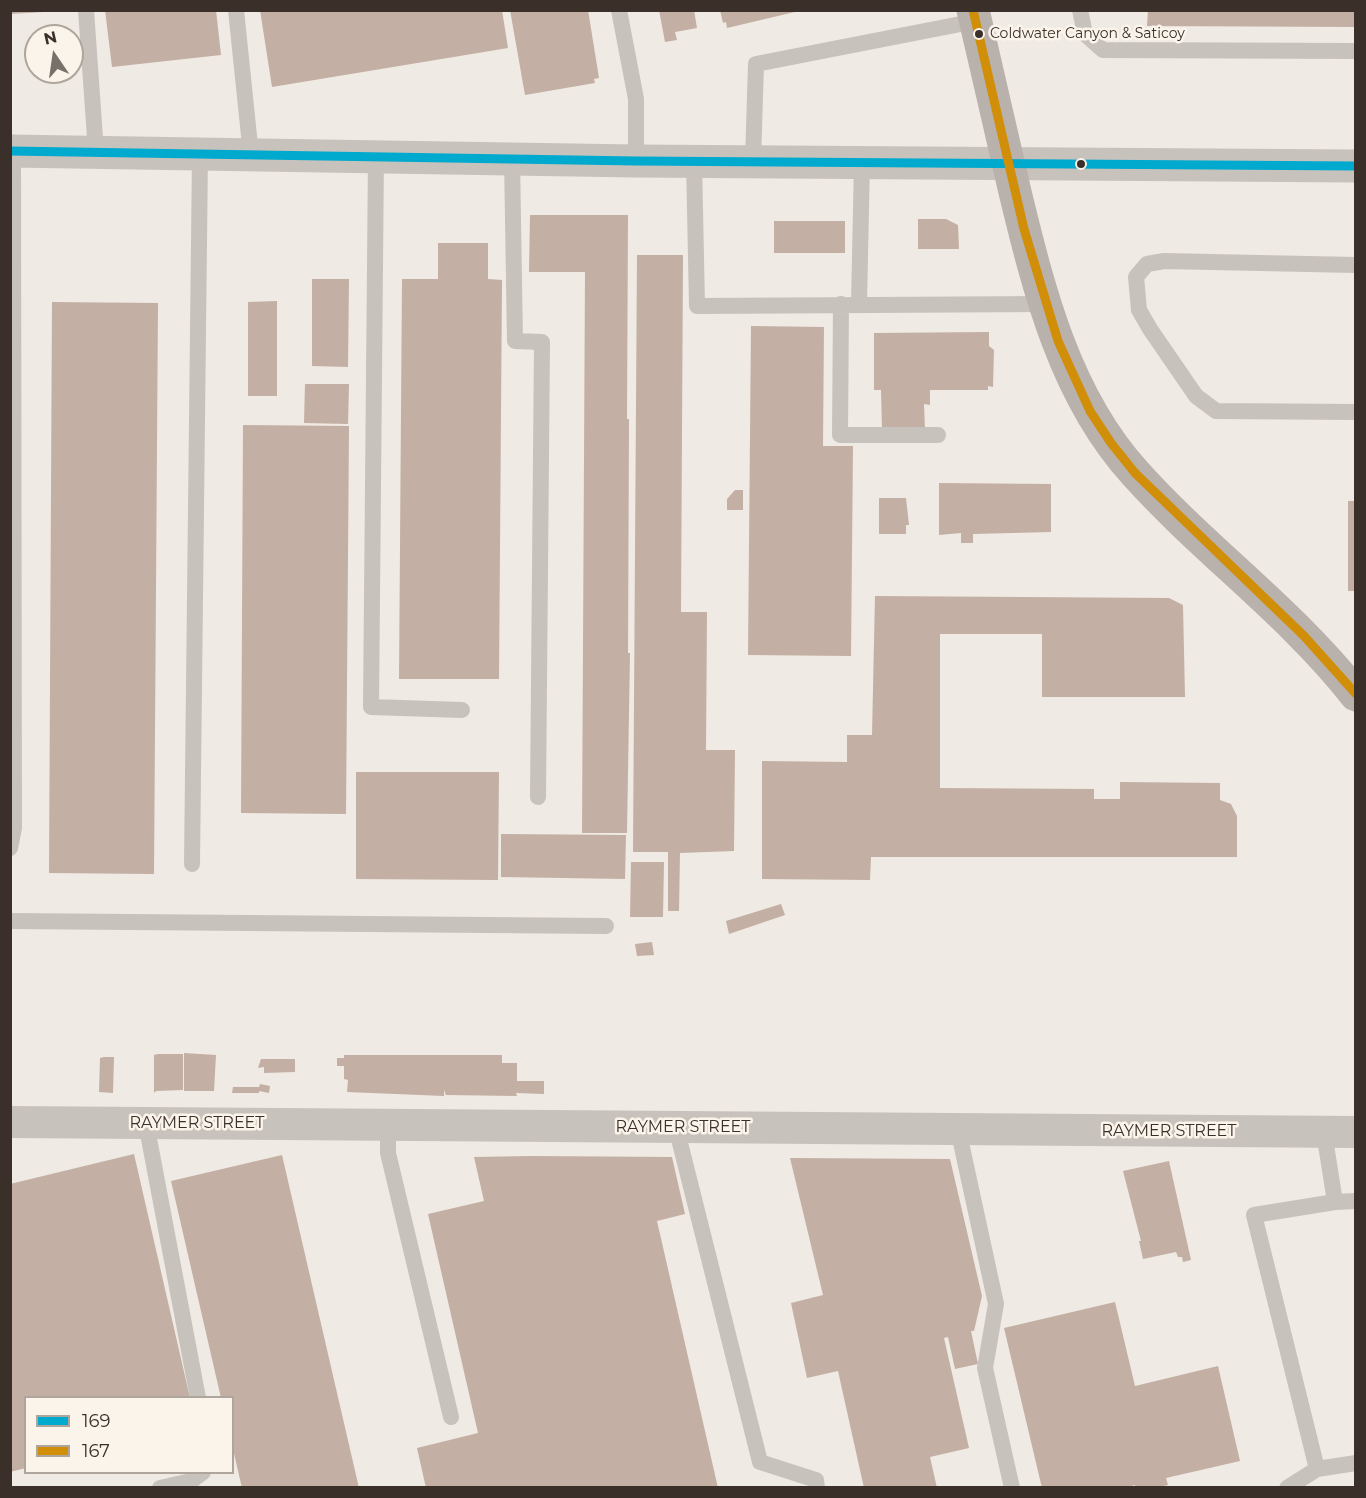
<!DOCTYPE html>
<html>
<head>
<meta charset="utf-8">
<style>
	body { margin:0 }
	#map { position:relative; width:1366px; height:1498px; overflow:hidden; background:#efeae3; font-family:Montserrat,sans-serif }
	canvas { display:block }
	.frame { position:absolute; inset:0; border:12px solid #3a2f29; pointer-events:none }
	.legend { position:absolute; left:24px; top:1396px; width:210px; height:78px; box-sizing:border-box; background:#fbf4eb; border:2px solid #aea59d; margin:0; padding:8px 10px; list-style:none; font-size:18px; color:#3a2f29 }
	.legend li { display:flex; align-items:center; gap:12px; height:30px }
	.legend b { width:30px; border:2px solid #aea59d }
	.north { position:absolute; left:24px; top:24px; width:60px; height:60px; box-sizing:border-box; background:#fbf4eb; border:2px solid #aea59d; border-radius:50%; rotate:347deg; font-size:16px; font-weight:700; line-height:24px; text-align:center; color:#3a2f29 }
	.north::after { content:''; display:block; margin:auto; width:21px; height:27px; background:#79706a; clip-path:polygon(50% 0,100% 100%,50% 72%,0 100%) }
</style>
</head>
<body>
<div id="map">
<canvas width="1366" height="1498"></canvas>
<div class="frame"></div>
<ul class="legend">
<li><b style="height:8px;background:#00a9ce"></b>169</li>
<li><b style="height:8px;background:#d18e08"></b>167</li>
</ul>
<div class="north">N</div>
</div>
<script>
const context = document.querySelector('canvas').getContext('2d');
context.lineJoin = 'round';
function fillPath(path, color) {
  context.fillStyle = color;
  context.fill(path, 'evenodd');
}
function trace(path, color, width, dash) {
  context.strokeStyle = color;
  context.lineWidth = width;
  context.lineCap = dash ? 'butt' : 'round';
  context.setLineDash(dash || []);
  context.stroke(path);
}
function write(font, color, halo, rows, align = 'center') {
  context.font = font + ' Montserrat,sans-serif';
  context.lineWidth = 5;
  context.setLineDash([]);
  context.textBaseline = 'middle';
  context.strokeStyle = halo;
  context.fillStyle = color;
  for (const [text, x, y, turn = 0] of rows) {
    context.save();
    context.translate(x, y);
    context.rotate((+turn || 0) * Math.PI / 180);
    context.textAlign = isNaN(turn) ? turn : align;
    if (halo) context.strokeText(text, 0, 0);
    context.fillText(text, 0, 0);
    context.restore();
  }
}
fillPath(new Path2D(`
	M10,10H43L44,12L10,14Z
	M105,10H216L221,55L112,67Z
	M260,10H502L508,48L272,87Z
	M510,10H588L599,78L594,79L595,83L525,95Z
	M659,10H694L697,28L675,32L677,40L665,42Z
	M720,10H799V11L727,28L726,22L723,23Z
	M1148,10H1356V27L1147,26Z
	M530,215H628L627,419H629L628,653H630L627,833H582L585,272H529Z
	M918,219H946L958,225L959,249H918Z
	M774,221H845V253H774Z
	M438,243H488V279L502,280L499,679H399L402,279H438Z
	M637,255H683L681,612H707L706,750H735L734,851L680,853L679,911H668V852H633Z
	M312,279H349L348,367L312,366Z
	M277,301V396H248V302Z
	M52,302L158,303L154,874L49,873Z
	M751,326L824,327L823,446H853L851,656L748,655Z
	M989,332V346L994,350L993,387L988,386V390H930V405L924,404L925,430H882L881,390H874V333Z
	M305,384H349L348,424L304,423Z
	M243,425L349,426L346,814L241,813Z
	M939,483L1051,484V532L973,534V543H961V533L939,535Z
	M735,490H743V510H727V499Z
	M879,498H906L909,525H906V534H879Z
	M1348,501H1356V591H1348Z
	M875,596L1169,598L1183,605L1185,697H1042V634H940V788L1094,789V799H1120V782L1220,783V800L1231,804L1237,816V857H871L870,880L762,879V761L847,762V735H872Z
	M356,772H499L498,880L356,879Z
	M501,834L626,835L625,879L501,877Z
	M631,862H664L663,917H630Z
	M781,904L785,915L729,934L726,921Z
	M652,942L654,955L637,956L635,944Z
	M184,1053L216,1055L214,1091H184Z
	M158,1054H183V1090L156,1091L154,1093V1055Z
	M344,1055H502V1063H517V1081H544V1094L516,1093L517,1096L446,1095L444,1090V1096L347,1092L348,1080L344,1079V1066H337V1058H344Z
	M104,1057H114L113,1093L99,1092L100,1058Z
	M261,1059H295V1072L264,1073V1067L258,1068Z
	M260,1084L270,1086L269,1093L259,1091V1093H232L233,1087H259Z
	M134,1154L190,1398H26V1468L10,1472V1184Z
	M282,1155L359,1488H242L232,1445V1398H221L171,1181Z
	M531,1156L672,1157L685,1214L657,1221L718,1488H426L417,1448L478,1433L428,1214L484,1201L474,1157Z
	M790,1158L950,1159L982,1296L974,1331H971L978,1364L955,1369L948,1337L944,1338L969,1448L930,1457L937,1488H864L838,1371L807,1378L791,1303L823,1295Z
	M1169,1161L1191,1260L1183,1262L1182,1257H1178L1176,1252L1143,1259L1139,1241H1141L1123,1171Z
	M1115,1302L1135,1386L1218,1366L1240,1461L1166,1478L1168,1485L1155,1488H1135V1485L1123,1488H1042L1004,1328Z`), '#c3afa4');
trace(new Path2D(`
	M86,10L96,152
	M236,10L251,155
	M619,10L636,99V161
	M1080,10L1085,34L1103,50L1356,51
	M376,155L371,707L462,710
	M512,158L515,341L542,342L538,797
	M694,161L697,306L1044,304
	M753,161L756,64L976,21
	M1356,265L1164,261L1147,264L1136,277L1139,310L1150,329L1196,396L1216,411L1356,412
	M841,304L840,435H938
	M859,304L862,161
	M10,848L14,828L13,151
	M192,864L200,153
	M10,921L606,926
	M146,1123L198,1398
	M388,1125V1153L451,1417
	M676,1127L760,1462L816,1480L817,1488
	M958,1129L996,1304L985,1368L1012,1488
	M1335,1202L1356,1201
	M1317,1469L1254,1215L1335,1202L1324,1132
	M160,1488L191,1481L203,1472
	M1287,1488L1317,1469L1356,1463`), '#c8c2bc', 16);
trace(new Path2D(`
	M10,1122L1356,1132`), '#c8c2bc', 32);
trace(new Path2D(`
	M10,151L636,161L1356,166`), '#c8c2bc', 33);
trace(new Path2D(`
	M973,10C987,71 1001,132 1015,192C1039,291 1065,396 1135,473C1205,551 1291,612 1356,695`), '#b9b2ac', 33);
trace(new Path2D(`
	M10,151L636,161L1356,166`), '#00a9ce', 9);
trace(new Path2D(`
	M973,10L1024,229L1058,341L1090,411L1111,443L1135,473L1304,636L1356,694`), '#d18e08', 9);
for (const [x, y, r, color] of [
	[979,34,5,"#3a2f29"],
	[1081,164,5,"#3a2f29"]
]) {
  const dot = new Path2D();
  dot.arc(x, y, r, 0, 2 * Math.PI);
  context.fillStyle = color;
  context.fill(dot);
  trace(dot, '#fbf4eb', 2);
}
write('14px', '#3a2f29', '#fbf4eb', [
	["Coldwater Canyon & Saticoy",990,34]
], 'left');
write('16px', '#3a2f29', '#fbf4eb', [
	["RAYMER STREET",197,1123],
	["RAYMER STREET",683,1127],
	["RAYMER STREET",1169,1131]
]);
</script>
</body>
</html>
